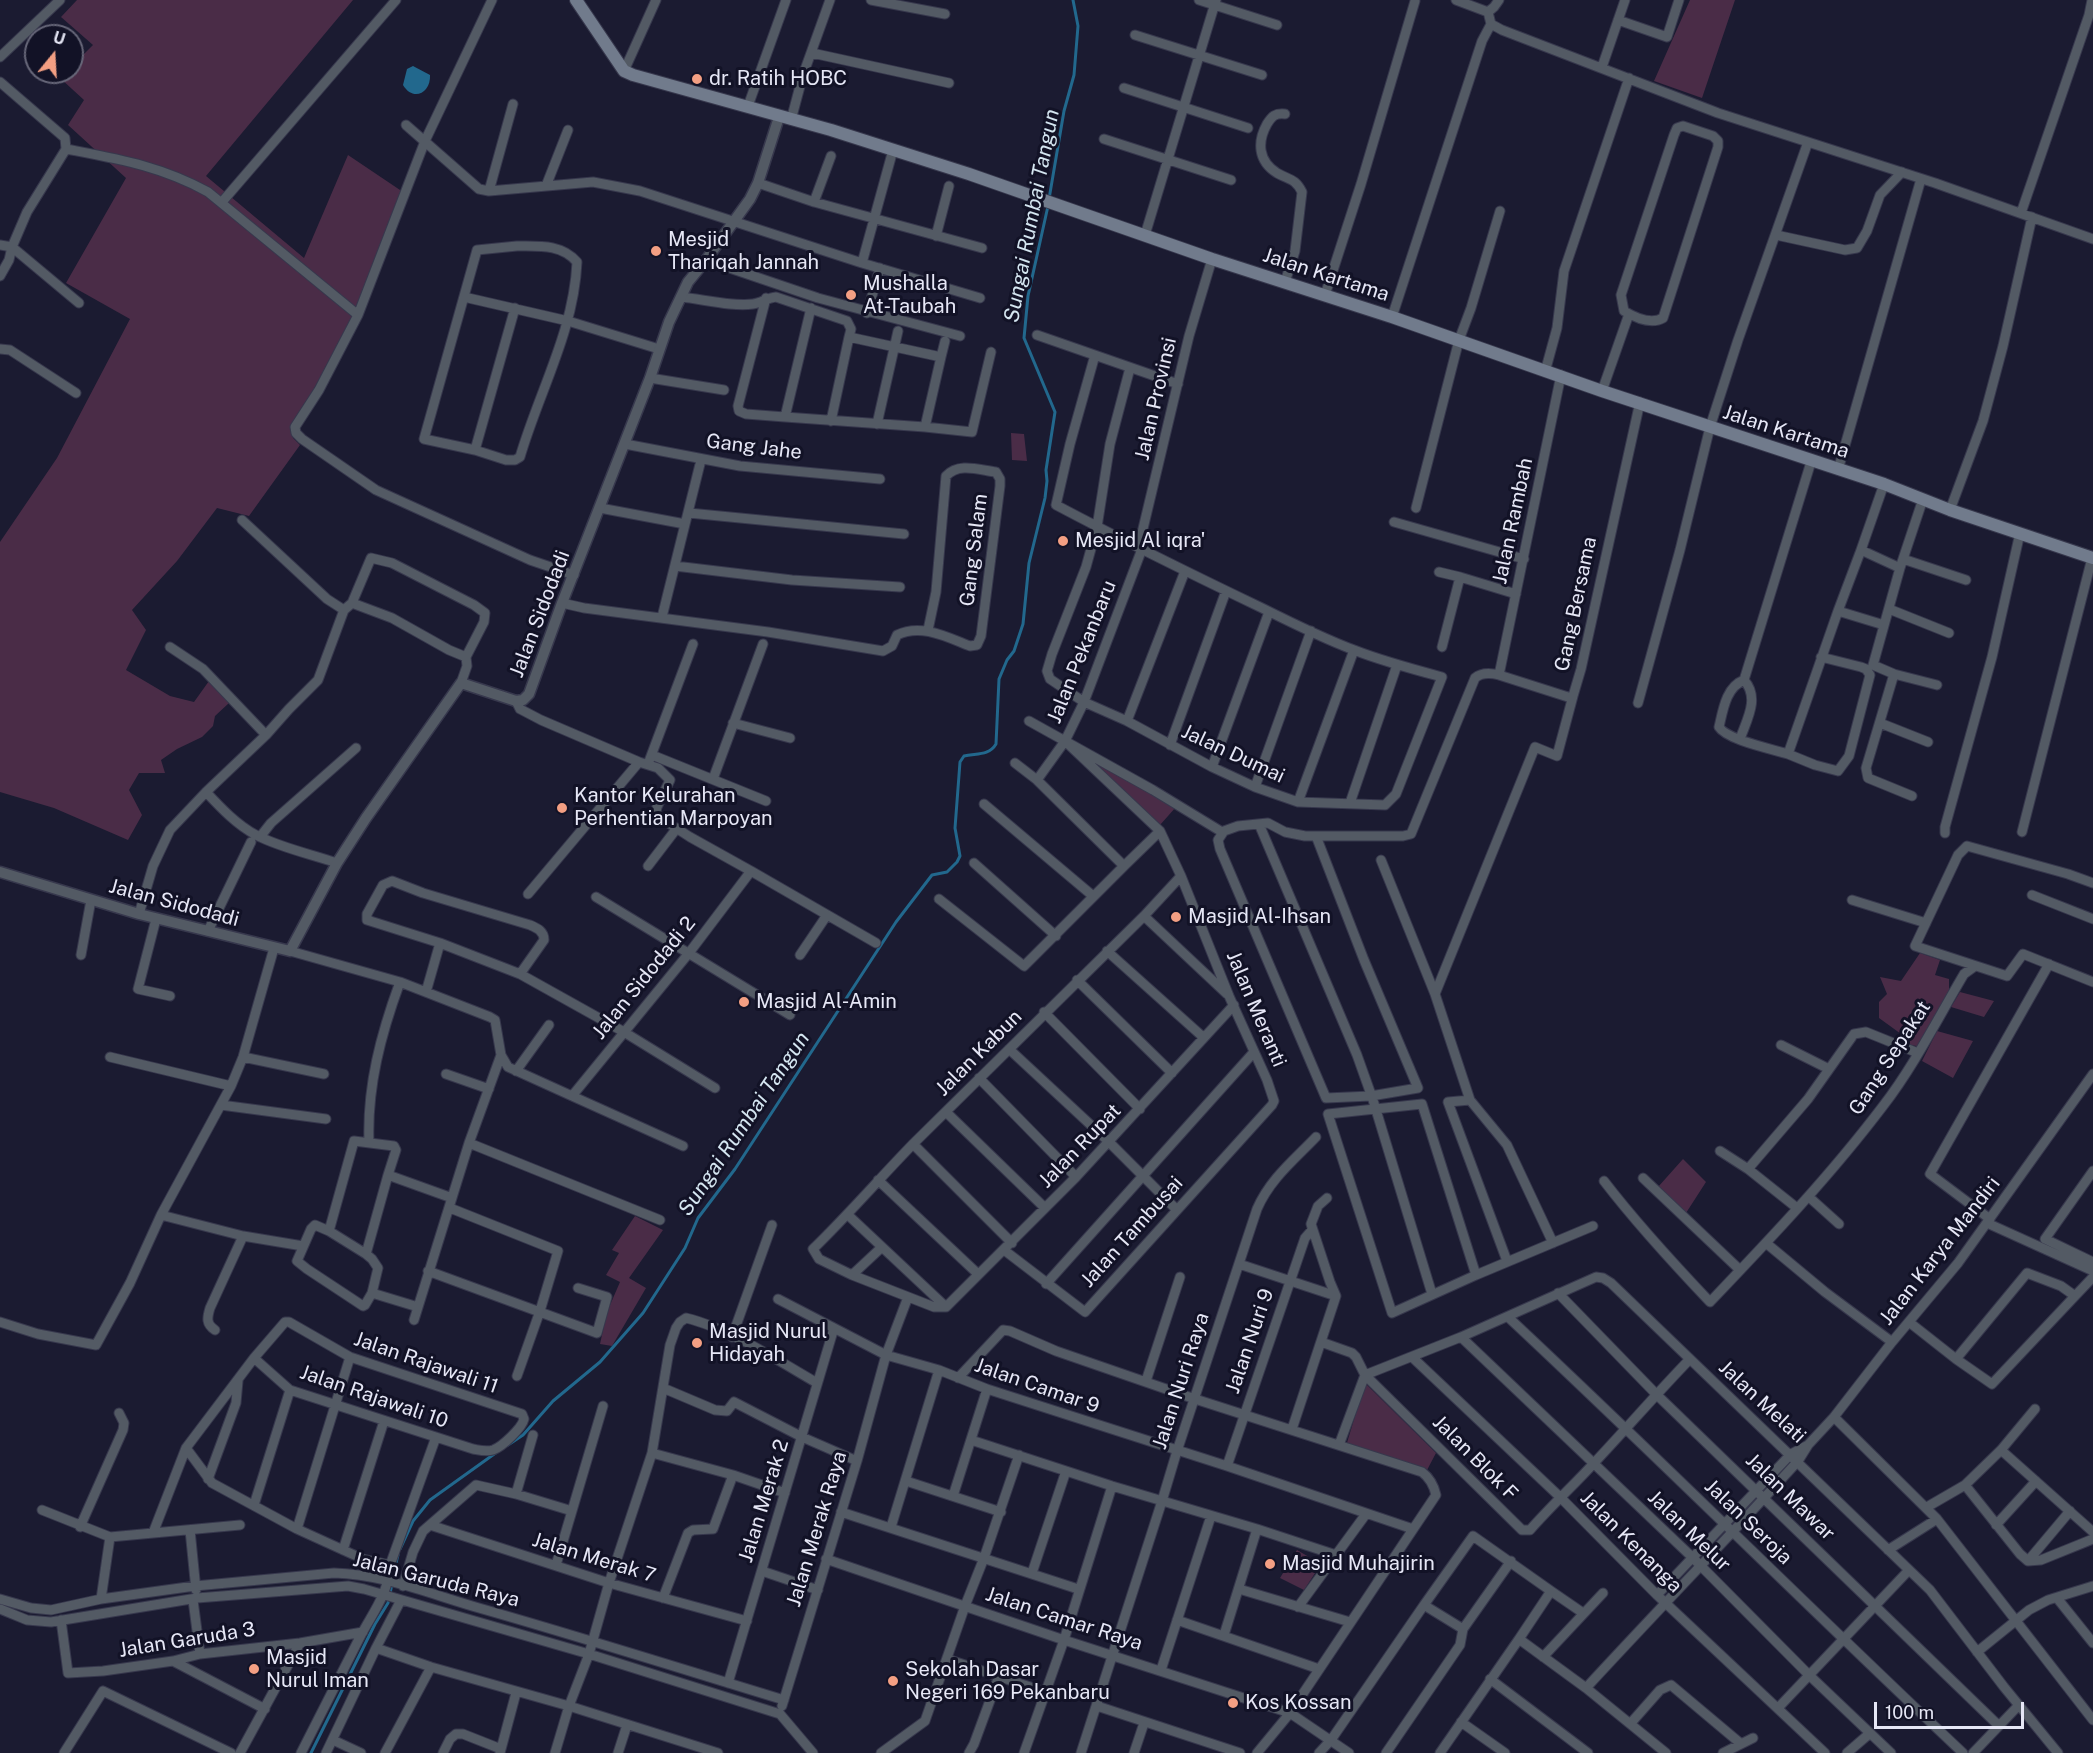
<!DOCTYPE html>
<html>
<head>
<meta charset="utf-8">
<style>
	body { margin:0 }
	#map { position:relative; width:2093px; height:1753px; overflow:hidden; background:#1b1b31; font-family:"Public Sans",sans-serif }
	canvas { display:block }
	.north { position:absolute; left:24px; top:24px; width:60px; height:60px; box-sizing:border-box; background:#121226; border:2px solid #676779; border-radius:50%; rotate:18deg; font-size:16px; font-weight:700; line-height:24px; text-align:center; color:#e6e7f6 }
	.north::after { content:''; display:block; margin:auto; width:21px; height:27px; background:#f39f83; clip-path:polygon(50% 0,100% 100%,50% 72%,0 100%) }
	.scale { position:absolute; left:1874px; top:1702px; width:150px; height:27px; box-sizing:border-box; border:3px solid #e6e7f6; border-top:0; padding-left:8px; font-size:18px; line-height:21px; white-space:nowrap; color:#e6e7f6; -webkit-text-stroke:4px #121226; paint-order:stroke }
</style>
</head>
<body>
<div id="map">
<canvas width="2093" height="1753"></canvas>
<div class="north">U</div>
<div class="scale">100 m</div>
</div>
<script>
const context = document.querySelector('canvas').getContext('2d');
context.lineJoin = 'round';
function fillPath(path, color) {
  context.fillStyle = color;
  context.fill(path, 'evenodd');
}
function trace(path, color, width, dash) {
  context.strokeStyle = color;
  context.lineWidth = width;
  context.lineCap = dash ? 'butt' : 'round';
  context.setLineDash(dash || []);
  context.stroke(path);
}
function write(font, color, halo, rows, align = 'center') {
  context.font = font + ' "Public Sans",sans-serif';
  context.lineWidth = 6;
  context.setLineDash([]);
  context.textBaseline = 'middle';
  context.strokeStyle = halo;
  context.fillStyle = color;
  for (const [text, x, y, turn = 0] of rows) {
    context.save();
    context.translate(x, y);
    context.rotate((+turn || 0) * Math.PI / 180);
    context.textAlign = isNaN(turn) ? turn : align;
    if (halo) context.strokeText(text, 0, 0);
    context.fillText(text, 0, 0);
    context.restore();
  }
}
fillPath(new Path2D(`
	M77,0H353L206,176L304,258L348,155L403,192L359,303L314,389L295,418L291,430L293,438L300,445L249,516L217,508L177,561L132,610L146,630L126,670L170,696L194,702L209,681L229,703L215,716L213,726L202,737L177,749L161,760L165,773H139L129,790L142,815L128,840L54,808L0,792V542L57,458L130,319L66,283L126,178L68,125L84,100L60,78L66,72H72V66L93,45L61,17Z
	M1690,0H1735L1702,98L1654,81Z
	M1011,433L1024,434L1027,461L1012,460Z
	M1081,752L1176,807L1160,825Z
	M1920,953L1940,960L1935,975L1949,979V992L1917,1046L1901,1044L1908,1039L1879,1018V1002L1887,994L1880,977L1901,981Z
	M1960,992L1994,1001L1984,1017L1951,1007Z
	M1937,1031L1973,1041L1953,1078L1922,1061Z
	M1683,1159L1706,1182L1686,1213L1658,1187Z
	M635,1216L663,1230L629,1278L646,1288L612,1346L600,1344L607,1312L620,1282L606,1275L619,1253L612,1250Z
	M1365,1383L1436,1453L1426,1472L1346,1446Z
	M1297,1550L1321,1564L1304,1590L1280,1578Z`), '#4a2c47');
fillPath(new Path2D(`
	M413,66L430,75C431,93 413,102 403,85L407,69Z`), '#22688d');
trace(new Path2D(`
	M1049,199L1064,111L1074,75L1078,26L1073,0
	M508,1445L523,1435L553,1401L600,1362L643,1313L685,1248L698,1218L735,1169L896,922L932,875L947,872L957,862L960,856L955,828L960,762L964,756C976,753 989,756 996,744L999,679L1007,660L1014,651L1023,624L1029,563L1045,498L1047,481L1046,470L1055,412L1024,338L1028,296L1048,206
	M400,1549L413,1521L430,1500L497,1452
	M393,1575L398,1555
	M311,1753L375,1624L388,1603L392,1584`), '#22688d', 3);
const minor = new Path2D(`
	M492,0L425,141L358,315L319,390L295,427L296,433L302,439L376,490L530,560L574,575
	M871,0L945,14
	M1199,0L1277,25
	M1456,0L1488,12L1491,24
	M1488,12L1494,7L1499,0
	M1618,20L1667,37L1679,0
	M1135,35L1262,75
	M812,53L949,83
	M0,57L60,0
	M1602,67L1625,0
	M624,71L656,0
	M0,82L65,138L66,149L27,212L12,247L0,245
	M1124,88L1248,128
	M748,106L786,0
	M1285,114C1275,113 1272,116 1267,124C1257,142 1258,161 1277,173C1289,180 1295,178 1302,192L1295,251L1285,282
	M791,120L803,75L830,0
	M406,125L479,189L489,191L593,182L640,191L862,263L980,298
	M1683,126L1713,136L1718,141V147L1663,318C1651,325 1634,317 1624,311L1621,295L1674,135L1677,128Z
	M1104,139L1231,180
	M66,149C118,159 161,166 208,192L358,315
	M758,183L814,202L982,248
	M546,186L568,130
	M489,191L513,104
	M222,202L396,0
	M814,202L831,156
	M2021,213L2089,15L2092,0
	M1145,235L1216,0
	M1776,235L1845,250L1857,248L1867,231L1880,195L1902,172
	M936,236L949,186
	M517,246C539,246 562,244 577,262C574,331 539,392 520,457L515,460H506L475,450L424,439L477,250Z
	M706,260L818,298L960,336
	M862,263L893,150
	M0,276L9,260L12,247L79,303
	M1325,295L1361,184L1415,1
	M464,297L568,321L659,349
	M681,297C702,299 732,307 753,304C761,303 767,298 776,297L847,321L851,329L849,337L941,357L925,427L785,417L746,414L739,411L738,406L766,298
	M867,313L880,268
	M1392,317L1482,41L1491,24L1502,30L1718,113L1935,183L2093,239
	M1037,335L1178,384
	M0,349L10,350L76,393
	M1095,355L1070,444L1056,505C1124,541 1193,575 1262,608C1292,623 1322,638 1354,650C1382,661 1412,669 1442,677L1396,794L1385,805L1298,802L1255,787L1212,767L1127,721L1084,702L1050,679L1047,671L1052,654L1086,567L1097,527L1110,444L1130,368
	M941,357L945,341
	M1545,372L1557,328L1564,271L1629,78
	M650,378L724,390
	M1602,391L1629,314
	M785,417L811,308
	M831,421L849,337
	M877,424L898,331
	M925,427L972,432L991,352
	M625,444L740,466L880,479
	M475,450L515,308
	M1838,470L1921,179
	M1923,499L1900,568L1873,665L1894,674L1937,685
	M600,508L685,524
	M1416,508L1459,340L1471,308L1500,211
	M1950,510L1983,421L2003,346L2032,217
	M689,513L904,534
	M242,520L327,599L344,610L352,603L392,618L449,650L466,657L467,666L461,683
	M1394,522L1524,559
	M1861,550L1884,484
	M1903,559L1966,580
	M675,566L792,580L900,587
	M1439,572L1460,577
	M352,603L371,558L392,563L474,605L485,613L484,622L466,657
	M562,603L584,608L768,632L883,651L892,646L897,635C921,623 947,637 970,646L977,645L981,636L1000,486V479L996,472C979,470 959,462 946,476L936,592L928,630
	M1889,609L1949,633
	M1838,611L1884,625
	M662,617L701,460
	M170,647L203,669L266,735
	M1442,647L1460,577L1516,594
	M1821,657L1861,667L1866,669L1870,675L1849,756L1838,771L1815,765L1788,754L1838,611L1861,550L1900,568
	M1894,674L1866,768L1868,778L1912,796
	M1499,675L1561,375
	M1638,703L1680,550L1710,427L1738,340L1808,142
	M1029,721L1153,790L1222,832
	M1127,721L1185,571
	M733,723L790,738
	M1880,723L1928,742
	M1740,739C1747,719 1760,698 1744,680
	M1170,745L1226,591
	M1788,754C1772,749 1727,740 1719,727C1723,710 1726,687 1744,680L1811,462
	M652,755L766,801
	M1015,763L1037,780L1124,866L1160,831
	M648,764L693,644
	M1212,767L1269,612
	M713,779L763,644
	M1037,780L1065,741L1084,702L1142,549L1141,537L1189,336L1212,259
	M1255,787L1311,631
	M206,792C221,808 237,825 256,835C281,848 311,854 337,863
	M1298,802L1354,650
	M1350,803L1397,665
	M984,804L1093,896
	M1259,824L1357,1055L1373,1100L1432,1294
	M2022,832L2092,558
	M1945,833V827L1992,657L2020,533
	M1316,836L1364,960L1418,1088L1371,1096L1326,1098L1220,849L1218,840L1224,831L1238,826L1268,823L1285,832L1305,836H1403L1411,834L1475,678C1482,672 1491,673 1499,675L1568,697L1573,696L1581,669L1640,402
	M260,837L271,823L356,748
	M1381,860L1435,994L1470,1100L1507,1145L1553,1243
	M974,863L1056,936
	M648,866L677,828
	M751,871L876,943
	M2093,883L2068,874L1967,846L1958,855L1915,946L2007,976L2023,954L2093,982
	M528,894L639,762
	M2032,895L2093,919
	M596,897L790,1015
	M939,899L1024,966L1124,866
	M1852,900L1926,923
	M139,914L153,866L170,830L206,792L266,735L289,709L318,680L344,610
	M1144,916L1227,994
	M156,919L138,989L170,996
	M208,931L251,842
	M290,951L400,982L490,1017L495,1020L501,1055L508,1067L572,1096L689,953L751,871L690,837L659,817L656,812L657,807L670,780L658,768L639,762L541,720L520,709L516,701
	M1107,951L1203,1037
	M81,955L91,900
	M800,955L827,915
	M520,974L544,940C544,931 537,928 530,925L423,893L392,881L383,885L367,914V920L440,943L520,974L624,1032L715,1088
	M1077,980L1172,1073
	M426,992L440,943
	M1435,994L1535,747L1557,756L1573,696
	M1044,1012L1140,1109
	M1781,1045L1829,1069
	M1009,1049L1108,1141L1176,1209
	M110,1057L231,1086
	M243,1057L324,1074
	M516,1071L549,1025
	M446,1074L489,1089
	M979,1078L1076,1177
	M572,1096L683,1146
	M1470,1100L1448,1102L1507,1261
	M1422,1104L1476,1275L1392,1313L1328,1114Z
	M221,1105L326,1119
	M946,1112L1045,1208
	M369,1142C367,1086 381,1034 400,982
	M469,1143L660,1220
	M913,1144L1012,1243
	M1720,1151L1748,1169L1797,1208
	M1748,1169L1808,1099L1854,1034L1866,1032L1918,1053
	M2093,1171L2045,1239L2093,1262
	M1643,1178L1740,1270
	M878,1180L978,1274
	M1604,1181C1637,1224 1673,1263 1710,1302C1770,1239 1830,1176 1883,1106C1914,1066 1938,1018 1964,974L1975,966
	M1809,1197L1839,1224
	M450,1208L558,1251L540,1311L517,1376
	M161,1215L243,1236L303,1246
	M848,1215L946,1307
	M1990,1219L1930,1174L2049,964
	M1987,1223L2093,1271
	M329,1231L354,1141L394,1146L396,1150L388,1175
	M1766,1243L1825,1292L1892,1342
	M1004,1250L1085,1312L1272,1105L1274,1101L1267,1080L1229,996L1181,876L1160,831L1065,741
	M366,1254L372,1259L378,1268L372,1293
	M1239,1264L1336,1296
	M428,1271L597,1333L607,1297L578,1288
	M852,1275L882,1247
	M1476,1275L1593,1226
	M1046,1284L1254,1052
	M1558,1293L1656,1394L1998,1725
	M2075,1296L2093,1277
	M778,1299L886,1355L939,1370L987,1389L1227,1466L1413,1529
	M418,1307L372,1293L365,1305L363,1306L307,1269L297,1261L311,1229L315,1225L329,1231L366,1254L388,1175L452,1198
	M946,1307H934L852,1275L819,1259L813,1249C848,1215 879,1179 913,1144L1144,916L1181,876
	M946,1307L1076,1177L1234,1005
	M1508,1317C1661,1460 1810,1609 1963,1753
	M414,1320L469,1143L501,1055
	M0,1322L38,1334L96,1345L130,1283L161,1215L231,1086L243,1057L274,948
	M1909,1322L1956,1359L1992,1384L2075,1296L2061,1286L2027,1273L1956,1359
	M215,1330C206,1324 207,1318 210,1308L243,1236
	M732,1337L772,1225
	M1461,1337L1692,1557L1809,1675L1891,1753
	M1321,1342L1352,1353L1356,1357L1365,1375L1522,1530H1530C1551,1506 1574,1485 1595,1462C1627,1428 1657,1393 1690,1359
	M1412,1357L1560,1497L1657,1595L1825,1753
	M1365,1375L1461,1337L1596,1277L1603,1278L1611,1283L1930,1590L2004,1687L2058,1753
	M958,1378L1003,1330L1010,1331L1056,1351L1195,1399L1422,1472C1430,1478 1434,1486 1436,1495L1290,1713L1257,1753
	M1146,1381L1180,1277
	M663,1388L715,1410L727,1411L734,1402L802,1437L857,1461
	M1834,1417L1937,1519
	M1292,1429L1336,1296L1330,1282L1311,1224L1318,1206L1327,1198
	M971,1440L1112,1486L1257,1529L1336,1555
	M1339,1445L1365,1375
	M186,1448L212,1483L297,1529L363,1559L390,1565
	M2001,1450L2093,1532
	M652,1453L733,1475L785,1493
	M1798,1461L1808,1445L1834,1417L1892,1342L1958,1263L2093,1074
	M1227,1466L1305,1238L1312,1230
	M208,1479L236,1403L238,1381
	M906,1481L1001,1512
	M1965,1485L2020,1554L2028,1561L2041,1560L2093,1539
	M516,1494L533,1435
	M953,1496L987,1389
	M254,1505L290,1390
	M1927,1507L1965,1485L2001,1450L2035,1409
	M42,1510L110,1537
	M841,1512L1078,1589
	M430,1525L609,1583L747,1621
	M1996,1525L2036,1481
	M80,1527L123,1430L124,1423L119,1413
	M891,1527L939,1370
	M297,1529L350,1357
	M190,1530L196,1590
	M153,1533L186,1448L254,1358L285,1322H289L350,1357L522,1414L524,1419C522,1428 502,1447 493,1450C486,1452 479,1450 473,1449L290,1390L254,1358
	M343,1550L384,1421
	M1888,1550L1937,1519L2093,1720
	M826,1559L1064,1640L1290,1713L1349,1753
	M2028,1561L2070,1511
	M556,1565L603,1406
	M762,1571L818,1590
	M1032,1573L1066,1471
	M403,1586L413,1552L423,1531L476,1485L516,1494L572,1511
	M1239,1589L1350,1622
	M1551,1591L1583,1613
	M1657,1595L1791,1454L1808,1445
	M663,1598L688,1533L693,1530L713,1529L733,1475
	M2057,1598L2093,1643
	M0,1599L31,1608L51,1610L101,1599L195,1586L334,1573C383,1574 433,1595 479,1608C581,1637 682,1669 784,1700
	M101,1599L110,1537L240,1525
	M193,1600L200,1654
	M1424,1605L1473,1536L1551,1591L1519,1639
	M1298,1607L1366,1514
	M0,1609L27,1620L51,1622L197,1598L348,1586L364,1589L589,1654L780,1714
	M61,1620L68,1673L103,1671L173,1661L200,1654L300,1643L363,1632
	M1177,1620L1319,1669
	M1224,1635L1257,1529
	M376,1648L431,1667L569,1706L718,1753
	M1977,1652L2029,1610L2048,1600L2093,1586
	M1543,1657L1603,1593
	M947,1659L1045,1692
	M173,1661L265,1709
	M1161,1670L1211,1516
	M1490,1679L1588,1753
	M728,1683L834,1328
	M1586,1688C1656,1612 1728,1538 1798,1461
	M103,1691L231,1753
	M782,1706L857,1461L886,1355L908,1297
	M1097,1706L1240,1753
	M1778,1708L1909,1570
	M780,1714L813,1753
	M1461,1722L1505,1753
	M1630,1724L1660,1690L1671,1685L1740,1743
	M333,1740L361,1753
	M64,1753L103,1691
	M240,1753L300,1643
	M301,1753C321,1714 340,1676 360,1637C373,1612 388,1595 390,1565L436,1437
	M326,1753L376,1648L401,1600
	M385,1753L431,1667
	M443,1753L450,1739L456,1734H463L501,1749
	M500,1753L516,1693
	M555,1753L569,1706L589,1654L609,1583L652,1453L670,1345L676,1328L680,1322L686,1318C728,1328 779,1361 817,1383
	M618,1753L627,1725
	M881,1753L925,1721L965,1606L984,1558L1019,1455
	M969,1753L974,1744L999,1676
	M1024,1753L1064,1640L1112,1486
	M1081,1753L1162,1501L1177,1451L1257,1209C1270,1179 1294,1160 1316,1137
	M1134,1753L1144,1723
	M1319,1753L1331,1740L1424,1605L1463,1629
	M1386,1753L1460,1645L1463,1629L1511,1561
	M1440,1753L1519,1639L1586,1688L1666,1753
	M1723,1753L1753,1738
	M1847,1753L1869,1734
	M1973,1753L2019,1705`);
const tertiary = new Path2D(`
	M0,872L139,914L290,951L337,863L366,818L461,683L516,701L523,700L529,694L562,603L650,378L669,322L688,282L706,260L750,199L758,183L779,117`);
const secondary = new Path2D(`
	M576,0L624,71L633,75L831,130L969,174L1212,259L1392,317L1602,391L1884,484L1950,510L2093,558`);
trace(minor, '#37384d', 11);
trace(tertiary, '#37384d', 13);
trace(secondary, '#37384d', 14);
trace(minor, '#535a64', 9);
trace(tertiary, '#535a64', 10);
trace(secondary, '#717b8c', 12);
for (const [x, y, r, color] of [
	[697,79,6,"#f39f83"],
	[656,251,6,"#f39f83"],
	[851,295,6,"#f39f83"],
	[1063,541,6,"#f39f83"],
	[562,808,6,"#f39f83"],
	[1176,917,6,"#f39f83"],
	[744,1002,6,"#f39f83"],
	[697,1343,6,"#f39f83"],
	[1270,1564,6,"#f39f83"],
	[254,1669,6,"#f39f83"],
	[893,1681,6,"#f39f83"],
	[1233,1703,6,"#f39f83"]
]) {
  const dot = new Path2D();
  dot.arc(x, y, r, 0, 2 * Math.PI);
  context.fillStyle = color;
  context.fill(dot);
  trace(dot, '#121226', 2);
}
write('20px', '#e6e7f6', '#121226', [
	["dr. Ratih HOBC",709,79],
	["Mesjid",668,240],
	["Thariqah Jannah",668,263],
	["Mushalla",863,284],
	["At-Taubah",863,307],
	["Mesjid Al iqra'",1075,541],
	["Kantor Kelurahan",574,796],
	["Perhentian Marpoyan",574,819],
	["Masjid Al-Ihsan",1188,917],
	["Masjid Al-Amin",756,1002],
	["Masjid Nurul",709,1332],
	["Hidayah",709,1355],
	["Masjid Muhajirin",1282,1564],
	["Masjid",266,1658],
	["Nurul Iman",266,1681],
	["Sekolah Dasar",905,1670],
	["Negeri 169 Pekanbaru",905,1693],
	["Kos Kossan",1245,1703]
], 'left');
write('20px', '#e6e7f6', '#121226', [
	["Jalan Kartama",1326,275,18],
	["Jalan Provinsi",1156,399,-77],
	["Jalan Kartama",1786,432,18],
	["Gang Jahe",754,447,7],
	["Jalan Rambah",1513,521,-78],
	["Gang Salam",974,550,-83],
	["Gang Bersama",1576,604,-78],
	["Jalan Sidodadi",540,614,-69],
	["Jalan Pekanbaru",1082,652,-68],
	["Jalan Dumai",1233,754,25],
	["Jalan Sidodadi",174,903,15],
	["Jalan Sidodadi 2",644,978,-51],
	["Jalan Meranti",1256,1009,67],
	["Jalan Kabun",979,1053,-45],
	["Gang Sepakat",1890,1058,-57],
	["Jalan Rupat",1080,1146,-46],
	["Jalan Tambusai",1132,1232,-48],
	["Jalan Karya Mandiri",1940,1251,-52],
	["Jalan Nuri 9",1250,1341,-71],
	["Jalan Rajawali 11",426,1363,19],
	["Jalan Nuri Raya",1181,1381,-72],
	["Jalan Camar 9",1037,1386,19],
	["Jalan Rajawali 10",374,1397,19],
	["Jalan Melati",1762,1402,43],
	["Jalan Blok F",1475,1458,45],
	["Jalan Mawar",1790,1497,44],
	["Jalan Merak 2",764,1501,-73],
	["Jalan Seroja",1748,1522,44],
	["Jalan Merak Raya",817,1529,-73],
	["Jalan Melur",1689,1531,44],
	["Jalan Kenanga",1631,1542,45],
	["Jalan Merak 7",594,1558,17],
	["Jalan Garuda Raya",436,1580,14],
	["Jalan Camar Raya",1064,1619,18],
	["Jalan Garuda 3",187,1640,-9]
]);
write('italic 21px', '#d5e6f1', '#121226', [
	["Sungai Rumbai Tangun",1032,216,-79],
	["Sungai Rumbai Tangun",744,1124,-56]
]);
</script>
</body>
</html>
